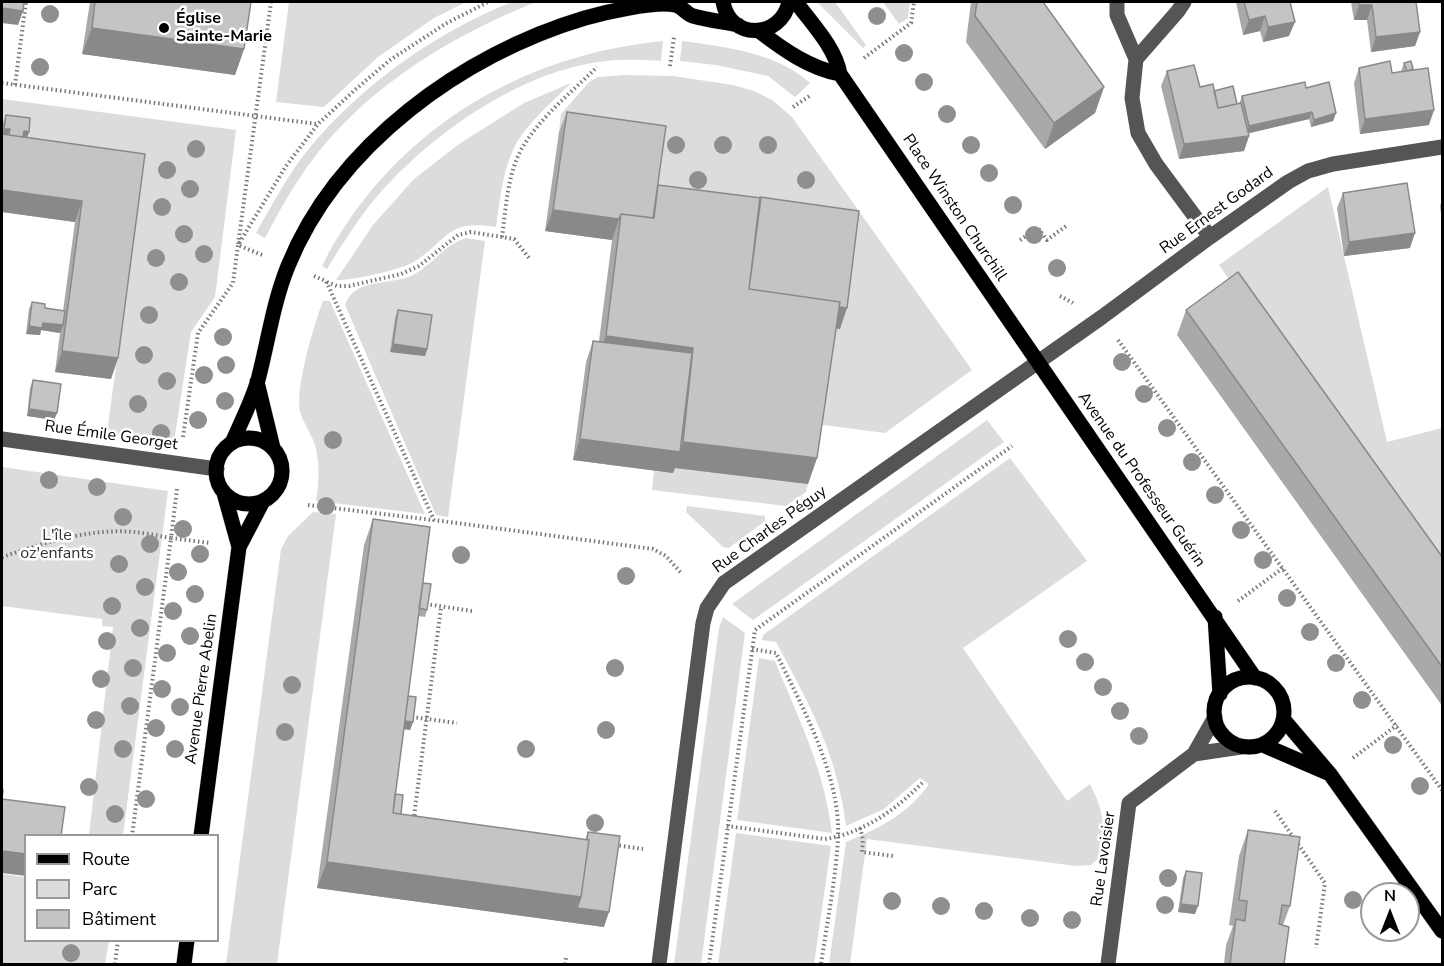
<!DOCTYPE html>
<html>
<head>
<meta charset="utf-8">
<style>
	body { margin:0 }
	#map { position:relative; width:1444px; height:966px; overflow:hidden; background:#fff; font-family:"Nunito Sans",sans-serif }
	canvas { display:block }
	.frame { position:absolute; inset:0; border:3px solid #000; pointer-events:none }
	.legend { position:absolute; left:24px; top:834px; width:195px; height:108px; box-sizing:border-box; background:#fff; border:2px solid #999; margin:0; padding:8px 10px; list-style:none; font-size:18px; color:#000 }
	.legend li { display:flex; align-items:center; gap:12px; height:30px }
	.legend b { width:30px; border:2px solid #999 }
	.north { position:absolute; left:1360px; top:882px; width:60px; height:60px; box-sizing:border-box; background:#fff; border:2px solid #999; border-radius:50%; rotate:0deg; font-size:16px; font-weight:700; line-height:24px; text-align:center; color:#000 }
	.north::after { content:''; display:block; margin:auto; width:21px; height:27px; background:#000; clip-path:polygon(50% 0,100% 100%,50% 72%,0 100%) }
</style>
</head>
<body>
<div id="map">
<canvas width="1444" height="966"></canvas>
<div class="frame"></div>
<ul class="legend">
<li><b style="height:8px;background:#000"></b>Route</li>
<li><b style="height:16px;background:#dcdcdc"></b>Parc</li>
<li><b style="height:16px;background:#c4c4c4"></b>Bâtiment</li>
</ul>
<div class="north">N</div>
</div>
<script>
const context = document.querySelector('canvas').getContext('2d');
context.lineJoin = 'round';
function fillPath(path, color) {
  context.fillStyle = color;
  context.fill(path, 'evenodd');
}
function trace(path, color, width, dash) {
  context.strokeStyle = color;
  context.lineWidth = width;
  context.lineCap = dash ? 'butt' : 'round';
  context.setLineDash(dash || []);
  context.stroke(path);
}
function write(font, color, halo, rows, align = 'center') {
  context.font = font + ' "Nunito Sans",sans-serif';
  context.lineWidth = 5;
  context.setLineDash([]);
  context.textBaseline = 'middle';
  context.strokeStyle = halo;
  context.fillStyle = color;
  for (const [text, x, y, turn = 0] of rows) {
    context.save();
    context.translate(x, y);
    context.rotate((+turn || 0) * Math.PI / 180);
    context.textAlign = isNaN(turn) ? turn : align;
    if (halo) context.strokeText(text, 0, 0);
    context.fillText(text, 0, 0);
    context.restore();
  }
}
fillPath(new Path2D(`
	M289,2H466L434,18L378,57L324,107L276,102Z
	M512,2H536C443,39 352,96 297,182C285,200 275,219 265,238L256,233C272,205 287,176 307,151C360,86 434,33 512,2Z
	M817,2H835L866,45L863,48Z
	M883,2H910L908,18L899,24Z
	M663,41L661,61C643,60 625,59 606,61C522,70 434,132 379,194C359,217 343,243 327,269L322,266C389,134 517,55 663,41Z
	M682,41C725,47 776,52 810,83L795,97L768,76L716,65L680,61Z
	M624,75L673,76L733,85L754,91L772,100L792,117L972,370L885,433L816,424L830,328H840L751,224L649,211L559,132L561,114L589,82L598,77Z
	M571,83C551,104 525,124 513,150C502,174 500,201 496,227C444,219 449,241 412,263C399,270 350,281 336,280L373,225L414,179L459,144L524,103Z
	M2,99L236,130L215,297L191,332L174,442L107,433L142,172L2,136Z
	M1328,187L1387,442L1442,428V581L1219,265Z
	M466,238L485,241L448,517L436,515L345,305C354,278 390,285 411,276C432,266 443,245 466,238Z
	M323,301H330L425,514L316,501C319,482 320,463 315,445C311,433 303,423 300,411C295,388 314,324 323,301Z
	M987,420L1004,442L753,620L732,604Z
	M1010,458L1087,561L963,648L1067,801L1090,784C1106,816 1104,825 1099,858L1091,865L1076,866L867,839L850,964H829L846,842C880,828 908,814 929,784L920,778L884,809L846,826C837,753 810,706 776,642L762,640L763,635Z
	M2,467L168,491L123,835H89L113,627L102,626V619L2,606Z
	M674,468L808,484L806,492L786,506L652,490L654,471L673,473Z
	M687,506L765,516V521L729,548L723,547L686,512Z
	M313,512L336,514L277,964H226L281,549L288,536Z
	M723,617L745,633L701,964H674L719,628Z
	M759,658L775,661C799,720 824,768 832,833L737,820Z
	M736,833L831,846L814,964H718Z
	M2,874L25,877L26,940L109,941L105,964H2Z`), '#dcdcdc');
const major = new Path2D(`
	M723,2C730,41 781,39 789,2
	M796,2C812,24 835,47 840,74L1255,678
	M759,31C784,50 809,68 840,74
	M257,382L273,448
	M216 471a33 33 0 1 1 66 0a33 33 0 1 1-66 0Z
	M232,443C241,422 252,401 258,380C268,342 273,303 288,266C337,145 463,54 585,18C606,12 654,1 675,5C682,6 686,14 693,16C708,20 723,22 738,25
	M224,493L239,547
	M1215,617L1220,694
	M1214 712a35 35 0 1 1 70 0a35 35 0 1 1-70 0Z
	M1284,720L1330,774L1442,931
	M1263,745L1328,773
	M201,836L239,547L263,501
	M184,964L187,940`);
trace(major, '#dbdbdb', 16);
trace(new Path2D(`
	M864,58L911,23L914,2
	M670,66L674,37
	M2,83L317,124
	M15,85L26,2
	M793,107L811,95
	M502,237C506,209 507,176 521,150C539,118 571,93 597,67
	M1020,240L1038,228L1047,240L1066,226
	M262,255L238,245L271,2
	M314,276L326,281L434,520L653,549L666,556L682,574
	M327,282L337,286H349L401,274L419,266L458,235L471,232L514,239L530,259
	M1060,296L1073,303
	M1118,340L1442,790
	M183,437L198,333L233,283L238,245L286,166L318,124L356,89L390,60L445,24L488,2
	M177,489L171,538L210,543
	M308,505L433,520
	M2,557C44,543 89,528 134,532C146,533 159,536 171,538L132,836
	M1238,601L1283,568
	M426,604L472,611
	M752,649L776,653C802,706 841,777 838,837C836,878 827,923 821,964
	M412,717L457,723
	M1353,758L1397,725
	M1275,811L1325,883L1316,948
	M417,817H414L441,607
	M727,826L825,839C864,833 897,809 924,781
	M860,828L863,839L862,852L893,856
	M615,845L643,849
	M115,964L118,940
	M565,964L566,958
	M709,964L755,630L1012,446`), '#777', 4, [1.5, 3]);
trace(new Path2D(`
	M1117,2V15L1136,59L1132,98L1138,133L1156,164L1210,237
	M1136,59L1178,11L1184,2
	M2,439L217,469
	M1194,754L1241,747
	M659,964L703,623L707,608L724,583L1102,317L1210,237L1288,182L1308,171L1333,164L1442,147
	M1108,964L1129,803L1194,754L1215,717`), '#555', 15);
trace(major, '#000', 15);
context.fillStyle = '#8f8f8f';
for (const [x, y] of [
	[50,14],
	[877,16],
	[904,53],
	[40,67],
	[924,82],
	[947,114],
	[676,145],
	[723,145],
	[768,145],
	[971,145],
	[196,149],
	[167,170],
	[989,173],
	[698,180],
	[806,180],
	[190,189],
	[1013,205],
	[162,207],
	[184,234],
	[1034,235],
	[204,254],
	[156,258],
	[1057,268],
	[179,282],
	[149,315],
	[223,337],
	[144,355],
	[1122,362],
	[226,365],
	[204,375],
	[167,381],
	[1144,394],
	[225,401],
	[138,404],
	[198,420],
	[1167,428],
	[161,433],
	[333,440],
	[1192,462],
	[49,480],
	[97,487],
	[1215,495],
	[326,506],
	[123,517],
	[183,529],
	[1241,530],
	[150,544],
	[200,554],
	[461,555],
	[1263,560],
	[119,564],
	[178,572],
	[626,576],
	[145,587],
	[195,594],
	[1287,598],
	[112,606],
	[173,611],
	[140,628],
	[1310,632],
	[190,636],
	[1068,639],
	[107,641],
	[167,653],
	[1085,662],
	[1336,663],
	[133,668],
	[615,668],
	[101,679],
	[292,685],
	[1103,687],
	[162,689],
	[1362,700],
	[130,706],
	[180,707],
	[1120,711],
	[96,720],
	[156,728],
	[606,730],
	[285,732],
	[1139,736],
	[1393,745],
	[123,749],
	[175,749],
	[526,749],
	[1420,786],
	[89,787],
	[146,799],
	[115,814],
	[595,823],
	[1168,878],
	[1353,900],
	[892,901],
	[1165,905],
	[941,906],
	[984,911],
	[1030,918],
	[1072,920],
	[71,953]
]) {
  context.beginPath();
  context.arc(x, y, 9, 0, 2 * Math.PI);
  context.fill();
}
fillPath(new Path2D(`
	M90,2H251L244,49L235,75L82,54Z
	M971,2H1043L1104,87L1095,113L1045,149L966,42Z
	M1236,2H1290L1289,36L1263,42L1260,31L1243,35Z
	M1351,2H1416L1420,32L1415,46L1371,52L1367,20H1354Z
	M1404,63L1413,69L1429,125L1360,134L1354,83L1359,68L1392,73L1401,71Z
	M1167,71L1200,87L1214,91L1237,104H1239L1242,96L1306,88L1336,113L1333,121L1311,127L1309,119L1248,133L1249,136L1244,151L1179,159L1161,86Z
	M567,112L657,190L658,185L840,329L836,328L817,458L808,484L675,468L673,473L573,460L586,362L593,341H599L612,240L545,231L559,132Z
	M6,115L29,132L27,138L145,154L118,358L111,379L55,372L60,333L41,330L40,335L26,334L29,309L32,302L45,308L63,311L75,222L2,212V134L3,123Z
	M1343,193L1410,248L1344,256L1337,208Z
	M1443,198V227L1440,206Z
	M398,310L427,349L425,356L390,352L395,318Z
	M1186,310L1443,558V707L1177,335Z
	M33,380L57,413L54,420L27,416L30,388Z
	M373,519L423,583L427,610L425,617L418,616L408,696L413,722L410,730L404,729L395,794L401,814L585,840L588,832L604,927L317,888L364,545Z
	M1248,830L1290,906L1283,925L1284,964H1224L1226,945L1233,926L1229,925L1239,856Z
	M1186,871L1195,914L1178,912L1183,878Z`), '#a9a9a9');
fillPath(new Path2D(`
	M1359,5H1372L1367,20H1354Z
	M2,8L23,11L18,25L2,23Z
	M1265,16L1260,31L1243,35L1249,20Z
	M1295,22L1289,36L1263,42L1268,27Z
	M92,28L244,49L235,75L82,54Z
	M1420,32L1415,46L1371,52L1376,37Z
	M1104,87L1095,113L1045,149L1054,123Z
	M1434,110L1429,125L1360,134L1365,119Z
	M1312,112L1309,119L1246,134L1249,126Z
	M1336,113L1333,121L1311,127L1314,120Z
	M4,129H10L7,137L2,136Z
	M24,131L29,132L26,140L21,139Z
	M1249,136L1244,151L1179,159L1184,144Z
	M2,190L82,201L75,222L2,212Z
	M553,210L619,219L612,240L545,231Z
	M1415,233L1410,248L1344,256L1349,242Z
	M747,294L847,308L840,329L740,315Z
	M43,323L63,325L60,333L41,330L40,335L26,334L29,326Z
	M606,336L693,348L684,374L596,362Z
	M393,344L427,349L425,356L390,352Z
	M62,351L118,358L111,379L55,372Z
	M29,409L57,413L54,420L27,416Z
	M580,439L679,452L683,442L817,458L808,484L675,468L673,473L573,460Z
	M400,721L413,722L410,730L398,728Z
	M2,851L26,854V876L2,873Z
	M327,862L581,897L609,912L604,927L317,888Z
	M1181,904L1198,906L1195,914L1178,912Z`), '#898989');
const building = new Path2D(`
	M2,2H24L23,11L2,8Z
	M95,2H251L244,49L92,28Z
	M977,2H1043L1104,87L1054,123L975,16Z
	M1244,2H1290L1295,22L1268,27L1265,16L1249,20Z
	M1358,2H1416L1420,32L1376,37L1372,5H1359Z
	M1390,61L1392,73L1428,68L1434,110L1365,119L1359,68Z
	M1411,61L1413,69L1407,71L1404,63Z
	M1194,65L1200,87L1213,84L1218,108L1241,103L1249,136L1184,144L1167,71Z
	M1305,82L1306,88L1329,82L1336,113L1314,120L1312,112L1249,126L1242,96Z
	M1233,86L1237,104L1218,108L1214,91Z
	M567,112L666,126L653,218L621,214L619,219L553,210Z
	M6,115L30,118L29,132L24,131L23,137L9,135L10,129H4Z
	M2,134L145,154L118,358L62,351L82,201L2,190Z
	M1407,183L1415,233L1349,242L1343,193Z
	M658,185L761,198L749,289L840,302L817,458L683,442L693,348L606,336L621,214L654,218Z
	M760,197L859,211L847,308L839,307L840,302L749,289Z
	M1238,272L1443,558V668L1186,310Z
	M32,302L45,304V308L65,311L63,325L43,323L42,328L29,326Z
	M398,310L432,315L427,349L393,344Z
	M593,341L692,353L680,452L580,439Z
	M33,380L61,384L57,413L29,409Z
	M373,519L430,527L393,813L589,840L581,897L327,862Z
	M423,583L431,584L427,610L419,608Z
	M408,696L416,697L413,722L405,721Z
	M2,789L3,790L2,799L65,807L61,836H26V854L2,851Z
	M395,794L403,795L401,814L393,813Z
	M1248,830L1300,837L1290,906L1282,905L1279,924L1289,927L1284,964H1230L1236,919L1245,921L1247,901L1239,900Z
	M588,832L620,836L609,912L577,908L581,897L589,840H587Z
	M1186,871L1202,873L1198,906L1181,904Z`);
fillPath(building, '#c4c4c4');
trace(building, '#898989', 1.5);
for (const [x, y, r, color] of [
	[164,28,6,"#000"]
]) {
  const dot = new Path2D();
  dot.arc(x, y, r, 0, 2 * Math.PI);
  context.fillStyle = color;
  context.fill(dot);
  trace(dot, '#fff', 2);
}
write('bold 16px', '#000', '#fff', [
	["Église",176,19],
	["Sainte-Marie",176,37]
], 'left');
write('16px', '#000', '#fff', [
	["Place Winston Churchill",954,208,56],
	["Rue Ernest Godard",1217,211,-36],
	["Rue Émile Georget",111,436,8],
	["Avenue du Professeur Guérin",1141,480,55],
	["Rue Charles Péguy",770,530,-36],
	["Avenue Pierre Abelin",202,689,-82],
	["Rue Lavoisier",1104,859,-82]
]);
write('16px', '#333', '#fff', [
	["L'île",57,536],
	["oz'enfants",57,554]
]);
</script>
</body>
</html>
